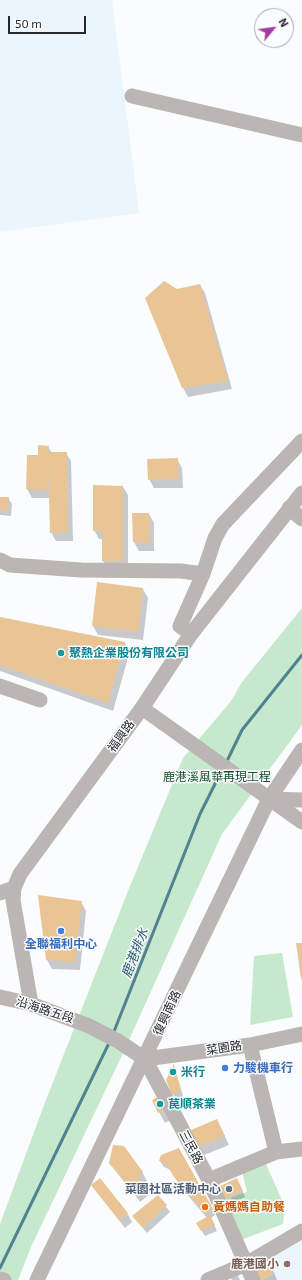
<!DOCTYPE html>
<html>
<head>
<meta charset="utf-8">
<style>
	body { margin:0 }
	#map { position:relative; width:302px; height:1280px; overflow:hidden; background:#fafcfe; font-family:"Exo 2",sans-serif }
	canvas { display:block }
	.north { position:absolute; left:254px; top:8px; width:40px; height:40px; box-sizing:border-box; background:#fafcfe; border:1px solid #a4a7aa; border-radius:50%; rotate:61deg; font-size:11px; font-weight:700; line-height:16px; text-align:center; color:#24282b }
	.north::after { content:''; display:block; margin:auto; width:14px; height:18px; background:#a43c9f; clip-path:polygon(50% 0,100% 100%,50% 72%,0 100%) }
	.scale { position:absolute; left:8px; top:16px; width:78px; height:18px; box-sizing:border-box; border:2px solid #24282b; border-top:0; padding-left:5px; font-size:12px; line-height:14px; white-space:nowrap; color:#24282b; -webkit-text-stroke:3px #fafcfe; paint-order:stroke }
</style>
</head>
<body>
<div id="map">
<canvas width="302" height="1280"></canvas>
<div class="north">N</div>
<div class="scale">50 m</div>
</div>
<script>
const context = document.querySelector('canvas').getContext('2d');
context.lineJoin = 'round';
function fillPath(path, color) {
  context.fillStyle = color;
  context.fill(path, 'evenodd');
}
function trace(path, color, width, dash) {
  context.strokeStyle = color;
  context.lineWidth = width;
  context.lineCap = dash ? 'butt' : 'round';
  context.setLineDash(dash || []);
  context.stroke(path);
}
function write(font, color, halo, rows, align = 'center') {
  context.font = font + ' "Exo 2","Noto Sans TC",sans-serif';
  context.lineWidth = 3;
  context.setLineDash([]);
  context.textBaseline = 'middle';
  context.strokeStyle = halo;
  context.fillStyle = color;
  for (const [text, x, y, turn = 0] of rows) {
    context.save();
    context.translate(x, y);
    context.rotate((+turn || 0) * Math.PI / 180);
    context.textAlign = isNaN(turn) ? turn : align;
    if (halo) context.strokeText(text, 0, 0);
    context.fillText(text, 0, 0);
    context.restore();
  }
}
fillPath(new Path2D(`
	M0,0H112L139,213L0,232Z
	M302,1236V1280H262L273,1274L272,1255Z`), '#eaf5fe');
fillPath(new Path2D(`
	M302,608V725L222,834L125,1049L31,1247L18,1280H0V1224L44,1105L128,891L183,758L231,701L242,682Z
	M282,953L293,1017L250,1025L254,956Z
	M266,1164L285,1207L283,1224L241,1240L227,1208L232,1197L247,1192L241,1167Z`), '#c6e9cd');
fillPath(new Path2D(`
	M200,285L205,293L232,389L188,397L183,388L177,290Z
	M48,447L52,453H66L71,461L73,541H56L51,532L50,498H32L27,489L28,456H39Z
	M177,459L182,468L183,488H154L149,479Z
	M123,487L128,495V570H108L103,561V539H99L94,530Z
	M0,498H8L12,504L11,516L0,515Z
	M133,514H149L154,523V551H139L134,542Z
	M143,589L148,598L143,640L98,635L93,626Z
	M0,618L125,643L130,651L113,711L0,671Z
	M81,902L86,911L80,970L52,969L47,960Z
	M174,1066L183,1096L176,1100L173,1094Z
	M161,1097L173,1119L165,1123L159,1112Z
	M217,1120L229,1145L204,1155L199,1146Z
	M161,1156L211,1207L215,1215L211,1218L217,1231L205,1236L197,1223L207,1218L180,1186L171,1170L164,1167L160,1161Z
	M111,1163L142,1172L147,1181L143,1184L150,1194L140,1202Z
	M240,1185L245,1197L227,1205L217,1188Z
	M92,1186L127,1213L132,1222L125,1228Z
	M158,1196L170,1212L147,1233L133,1216Z
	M265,1254L271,1265L277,1280H258Z
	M235,1270L240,1280H232L228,1274Z`), '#0003');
trace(new Path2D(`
	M226,763L242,730L302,655
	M113,1034L200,814L222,770
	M0,1268L110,1041`), '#528192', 3);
fillPath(new Path2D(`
	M164,281L177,289L200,284L228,381L182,388L145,298Z
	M38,445L49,446L48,452H67L68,532L50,533L48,465V490L26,489L27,455H38Z
	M178,458V479L148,480L147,459Z
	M93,485L123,486V561H102V531H93Z
	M0,497H9L8,510H0Z
	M132,513H149L150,542H133Z
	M97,582L143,588L138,632L92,626Z
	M0,617L125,642L108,703L0,665Z
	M38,895L82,901L75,962L46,960Z
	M296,943H302V979H301Z
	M174,1064L181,1090L172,1095L166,1080Z
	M161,1095L168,1108L158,1113L152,1100Z
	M217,1119L225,1136L198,1147L191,1130Z
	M113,1145L124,1146L143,1172L137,1176L146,1185L134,1194L109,1163Z
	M179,1148L213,1209L205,1214L174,1177L166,1164L159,1161L161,1155Z
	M100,1178L128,1213L119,1220L91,1185Z
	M237,1178L243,1191L222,1200L216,1188Z
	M158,1195L167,1205L143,1228L132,1216Z
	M210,1215L215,1225L201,1231L196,1223Z
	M265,1252L273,1274L262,1280H257L249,1262Z`), '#e9c595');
trace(new Path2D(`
	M132,96L302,135
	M289,508L302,519
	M0,560L10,565L81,570L181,571L203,574L215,538L223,524L302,441
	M191,634L180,626L203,574
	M0,686L40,700
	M142,708L302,822
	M269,799L302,800
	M0,893L14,888
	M0,997L31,1004L89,1026L118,1041L145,1059L209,1180L253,1280
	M31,1004L13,900L14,888L20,874L142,708L191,634L302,493
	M250,1045L276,1152
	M145,1059L250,1045L302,1034
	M209,1180L276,1152L302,1149
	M0,1279L4,1280
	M37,1280L269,799L302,750
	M208,1280L246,1264L302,1231`), '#bbb5b3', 15);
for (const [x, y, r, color] of [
	[61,653,4,"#0f9aa8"],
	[61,931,4,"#3f7fe0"],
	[225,1068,4,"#3f7fe0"],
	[173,1072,4,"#0f9aa8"],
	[160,1104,4,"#0f9aa8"],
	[229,1189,4,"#5c6f8a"],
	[205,1207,4,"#e8710a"],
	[287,1264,4,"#8d6e63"]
]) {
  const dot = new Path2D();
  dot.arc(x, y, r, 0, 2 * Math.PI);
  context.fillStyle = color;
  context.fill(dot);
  trace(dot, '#fafcfe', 1.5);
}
write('bold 12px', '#0d838f', '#fafcfe', [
	["聚熱企業股份有限公司",69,653],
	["米行",181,1072],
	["苠順茶業",168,1104]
], 'left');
write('12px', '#24282b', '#fafcfe', [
	["福興路",121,736,-54],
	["沿海路五段",45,1010,18],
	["復興南路",167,1013,-65],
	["菜園路",224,1048,-8],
	["三民路",191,1147,62]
]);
write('12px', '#19502b', '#fafcfe', [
	["鹿港溪風華再現工程",217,777]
]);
write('bold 12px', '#366cbe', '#fafcfe', [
	["全聯福利中心",61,944],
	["力駿機車行",233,1068,"left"]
]);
write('bold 12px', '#4e5e75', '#fafcfe', [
	["菜園社區活動中心",221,1189]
], 'right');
write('bold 12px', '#c56008', '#fafcfe', [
	["黃媽媽自助餐",213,1207]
], 'left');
write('bold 12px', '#785e54', '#fafcfe', [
	["鹿港國小",279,1264]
], 'right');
write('italic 13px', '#255b6c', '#fafcfe', [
	["鹿港排水",135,953,-69]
]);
</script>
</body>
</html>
